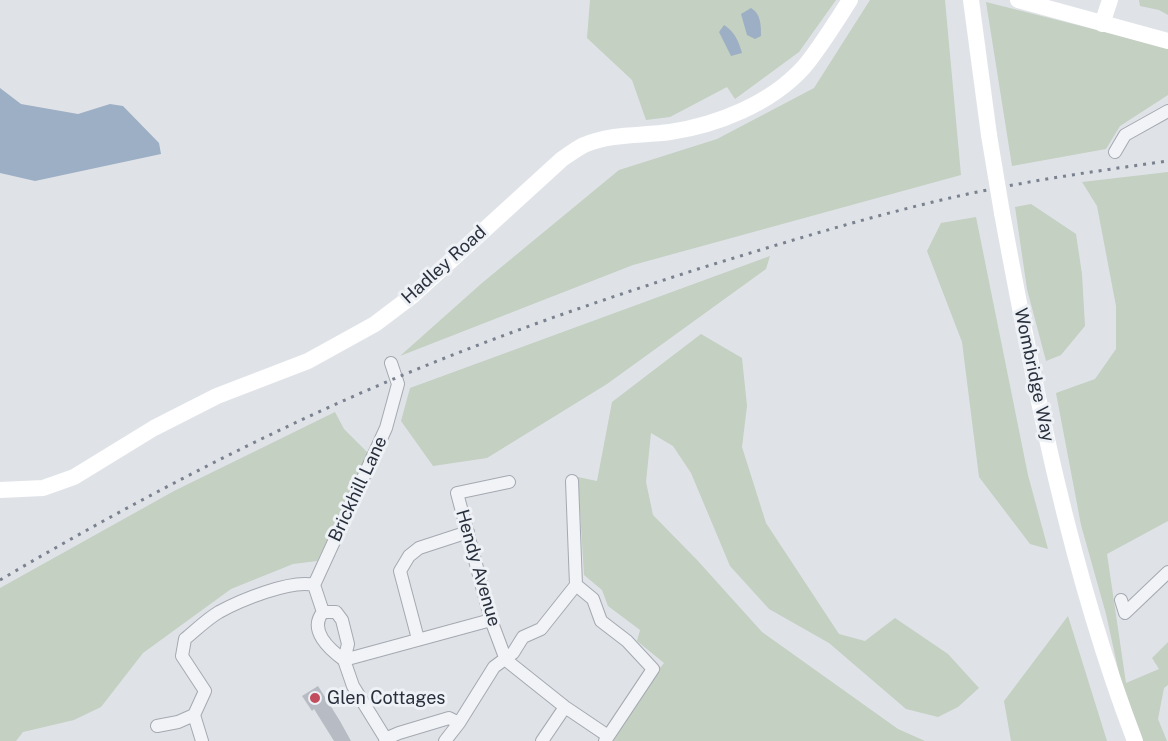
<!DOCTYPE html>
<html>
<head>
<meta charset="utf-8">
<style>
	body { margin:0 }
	canvas { display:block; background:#dfe2e7 }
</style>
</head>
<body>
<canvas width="1168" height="741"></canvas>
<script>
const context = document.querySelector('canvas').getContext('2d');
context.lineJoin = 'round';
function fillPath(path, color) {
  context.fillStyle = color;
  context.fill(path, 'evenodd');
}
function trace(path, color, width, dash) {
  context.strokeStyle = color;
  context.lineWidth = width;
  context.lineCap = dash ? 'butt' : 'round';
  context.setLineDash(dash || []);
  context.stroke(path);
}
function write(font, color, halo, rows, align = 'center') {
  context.font = font + ' "Public Sans",sans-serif';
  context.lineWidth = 6;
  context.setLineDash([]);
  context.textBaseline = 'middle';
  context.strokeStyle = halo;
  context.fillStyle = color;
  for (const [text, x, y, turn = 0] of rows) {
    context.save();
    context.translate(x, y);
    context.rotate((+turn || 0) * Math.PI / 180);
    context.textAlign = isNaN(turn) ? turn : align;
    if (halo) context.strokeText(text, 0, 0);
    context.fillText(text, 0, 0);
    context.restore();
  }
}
fillPath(new Path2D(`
	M590,0H836L799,52L735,99L727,87L670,117L646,120L632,80L587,38Z
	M870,0H945L961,175L633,265L400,356L482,283L619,170L717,139L814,88Z
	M1139,0H1168V15L1159,10L1140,6Z
	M986,2L1168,48V95L1120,126L1106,149L1012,166Z
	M1168,172V521L1107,554L1126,683L1159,669L1152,658L1168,642V685L1164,688L1158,719L1167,741H1142L1122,687L1106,614L1081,525L1056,393L1095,379L1116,349V306L1097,206L1082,182Z
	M1031,204L1076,234L1082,274L1085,326L1061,355L1046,361L1027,289L1015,207Z
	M976,217L1028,475L1048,549L1030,544L979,477L962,342L927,251L941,223Z
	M770,256L766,269L607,384L487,458L433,466L401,421L410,388Z
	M701,334L742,358L747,406L742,447L766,523L839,634L865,641L895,618L948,654L979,688L958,707L938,717L906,709L829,643L769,609L730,566L691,473L673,446L651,433L646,482L653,515L698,561L762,632L898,729L925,741H613L650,681L664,663L637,641L640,630L608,606L602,590L584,575L578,477L597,481L612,402Z
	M335,412L344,429L369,454L317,561L293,564L231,589L143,653L101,707L74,720L23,732L16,741H0V588L174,491Z
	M1068,616L1107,741H1011L1004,701Z`), '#c4d0c1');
fillPath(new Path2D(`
	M751,8C761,14 761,25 761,36L755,39L747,35L741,14Z
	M724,25C735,32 739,42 742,53L731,56L719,32Z
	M0,88L21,104L78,114L110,104L123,106L159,143L161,154L35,181L0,173Z`), '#9dafc4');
fillPath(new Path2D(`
	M318,686L340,721L351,741H334L314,709L312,711L302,696Z`), '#b7bbc3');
const street = new Path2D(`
	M1115,152L1125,135L1168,111
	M576,585L593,599L601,621L627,641L653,669L605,741
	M1121,600L1125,613L1168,572
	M323,612L314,585L386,428L398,384L391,363
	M418,639L400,571L409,556L419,548L468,532
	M344,660C329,649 308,630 323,612H336L342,620L348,644L344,660L353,686L387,741
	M344,660L491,620
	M506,660L491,620L457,493L509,482
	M506,660L565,707L608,736
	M157,726L178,722L194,715
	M385,739L399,733L449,718L459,723
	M202,741L194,715L205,691L182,656L185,639C196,630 207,619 219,612C239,601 291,579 314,585
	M445,741L459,723L494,667L513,653L523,637L541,629L576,585L572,481
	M542,741L565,707`);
trace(street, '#a5a9b1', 14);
trace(street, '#f1f3f6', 12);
trace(new Path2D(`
	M971,0L989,135
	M1018,0L1168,41
	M1102,24L1110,0
	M1002,213C1035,391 1070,572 1135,741
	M0,490L43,488L74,477L154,428L217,396L308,361L375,324L412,296L561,160C568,155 576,149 584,145C612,133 641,136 670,132C717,125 770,104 803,68C818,51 837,20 850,0`), '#fff', 16);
trace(new Path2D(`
	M0,580C129,504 264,433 403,375C499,335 598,301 698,269C776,245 854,221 933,202C1011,183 1089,172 1168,161`), '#7a828f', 3, [3, 6]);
trace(new Path2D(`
	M989,135L1002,213`), '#fff', 16);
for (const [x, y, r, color] of [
	[315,698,6,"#c24d5e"]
]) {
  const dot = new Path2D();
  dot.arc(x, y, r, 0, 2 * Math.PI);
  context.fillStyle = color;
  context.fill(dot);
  trace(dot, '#eef1f5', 2);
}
write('18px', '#29303d', '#eef1f5', [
	["Hadley Road",444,265,-42],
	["Wombridge Way",1034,375,78],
	["Brickhill Lane",358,489,-65],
	["Hendy Avenue",478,568,74]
]);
write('18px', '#29303d', '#eef1f5', [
	["Glen Cottages",327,698]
], 'left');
</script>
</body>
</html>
